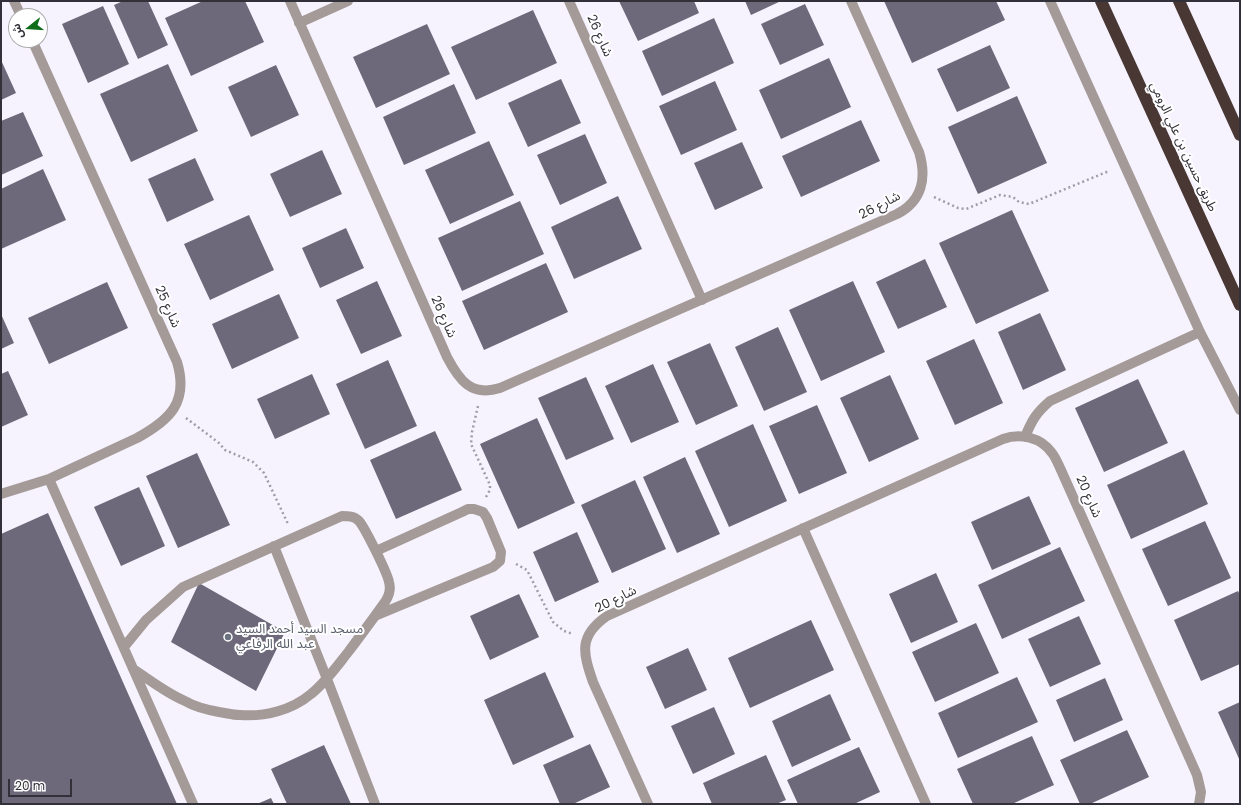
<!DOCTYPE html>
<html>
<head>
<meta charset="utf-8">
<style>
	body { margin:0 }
	#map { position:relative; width:1241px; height:805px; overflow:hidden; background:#f6f3ff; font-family:Poppins,"Noto Sans Arabic",sans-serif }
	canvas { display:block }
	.frame { position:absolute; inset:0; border:2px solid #323038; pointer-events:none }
	.north { position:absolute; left:8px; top:8px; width:40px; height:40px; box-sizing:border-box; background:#fff; border:1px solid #adacaf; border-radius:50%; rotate:253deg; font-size:11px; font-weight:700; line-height:16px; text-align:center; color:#323038 }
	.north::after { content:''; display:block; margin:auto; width:14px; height:18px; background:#106d18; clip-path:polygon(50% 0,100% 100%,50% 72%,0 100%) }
	.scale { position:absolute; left:8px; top:779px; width:64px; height:18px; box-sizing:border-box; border:2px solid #323038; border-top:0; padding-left:5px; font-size:12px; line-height:14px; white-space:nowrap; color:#323038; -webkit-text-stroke:3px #fff; paint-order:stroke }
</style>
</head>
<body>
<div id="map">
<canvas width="1241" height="805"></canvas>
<div class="frame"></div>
<div class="north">ش</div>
<div class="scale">20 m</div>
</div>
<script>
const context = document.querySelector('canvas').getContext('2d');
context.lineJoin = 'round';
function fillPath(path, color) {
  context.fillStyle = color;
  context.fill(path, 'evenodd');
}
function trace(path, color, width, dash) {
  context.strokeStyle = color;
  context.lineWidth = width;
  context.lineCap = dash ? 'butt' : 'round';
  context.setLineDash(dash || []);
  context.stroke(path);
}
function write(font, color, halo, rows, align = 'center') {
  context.font = font + ' Poppins,"Noto Sans Arabic",sans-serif';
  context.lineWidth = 4;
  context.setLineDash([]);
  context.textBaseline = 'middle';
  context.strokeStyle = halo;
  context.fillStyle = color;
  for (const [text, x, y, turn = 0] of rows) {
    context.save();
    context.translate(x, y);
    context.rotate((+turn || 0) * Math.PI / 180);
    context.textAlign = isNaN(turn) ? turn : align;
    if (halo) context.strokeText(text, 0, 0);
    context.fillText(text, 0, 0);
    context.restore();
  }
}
fillPath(new Path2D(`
	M123,1H148L168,45L138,59L114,5Z
	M203,1H245L264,42L191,76L165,18Z
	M619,1H694L699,13L638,41Z
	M745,1H781L751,15Z
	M884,1H996L1005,20L912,63Z
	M805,4L824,45L780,65L761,24Z
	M103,6L129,64L88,83L62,24Z
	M533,10L557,63L476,100L451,47Z
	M714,18L734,63L662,96L642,51Z
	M427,24L450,74L376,108L353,57Z
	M990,45L1010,88L957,112L937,69Z
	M829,58L851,107L781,139L759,90Z
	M1,60L16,93L1,100Z
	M168,64L198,131L131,162L100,94Z
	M276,65L299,115L251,137L228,87Z
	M561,79L581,123L528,147L508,103Z
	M715,81L737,130L681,155L659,106Z
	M454,84L476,133L404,165L383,117Z
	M1017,96L1047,163L978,194L948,127Z
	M23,112L43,156L1,175V121Z
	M861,120L880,161L801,197L782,156Z
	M585,134L607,183L560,205L537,155Z
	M489,141L514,195L450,224L425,170Z
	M742,142L763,188L715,210L694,163Z
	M322,150L342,194L290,217L270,174Z
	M195,158L214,200L167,222L148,179Z
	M43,169L66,220L1,249V189Z
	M618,196L642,249L574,279L551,227Z
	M520,201L544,254L462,291L438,238Z
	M1012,210L1049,291L976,324L939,243Z
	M249,215L274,270L210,300L184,244Z
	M346,228L364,268L320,288L302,248Z
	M925,259L947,307L898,329L876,282Z
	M546,263L568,312L484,350L462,301Z
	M377,281L402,336L361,354L336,300Z
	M853,281L885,352L821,381L789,310Z
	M107,282L128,328L49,364L28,318Z
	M279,294L299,338L232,369L212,324Z
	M1040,313L1066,370L1023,390L998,332Z
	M1,314L14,343L1,349Z
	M778,327L807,392L764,411L735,347Z
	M974,339L1003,403L955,425L926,361Z
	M710,343L738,406L696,425L667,362Z
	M388,360L417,426L365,449L336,384Z
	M653,364L679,422L631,443L605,386Z
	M8,371L28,415L1,427V374Z
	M312,374L330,414L275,439L257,399Z
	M890,375L919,439L869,462L840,398Z
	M586,377L614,439L566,460L538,398Z
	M1138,379L1168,443L1104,472L1075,408Z
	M817,405L847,473L799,494L769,426Z
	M537,418L575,503L518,529L480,444Z
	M753,424L787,501L729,527L695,451Z
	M435,431L462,490L396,519L370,460Z
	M1184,450L1208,504L1131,539L1107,485Z
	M197,453L230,525L178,548L146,476Z
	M685,457L720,534L677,553L643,477Z
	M635,480L666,549L612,573L581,505Z
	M139,487L165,546L121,566L94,507Z
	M1029,496L1051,544L992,570L971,522Z
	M48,513L177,804H1V534Z
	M1205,521L1231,578L1168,606L1142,549Z
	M577,532L599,582L555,602L533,552Z
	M1060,547L1085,601L1002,639L978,585Z
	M936,573L958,622L911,643L889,594Z
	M199,583L285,632L256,691L171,642Z
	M1238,591L1240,595V664L1201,681L1174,620Z
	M519,594L539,637L490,660L470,616Z
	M1079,616L1101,664L1050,687L1028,639Z
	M811,620L834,670L750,708L728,658Z
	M976,623L999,673L935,702L912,652Z
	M688,648L707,690L665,709L646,667Z
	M545,672L574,737L513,765L484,700Z
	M1017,677L1038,722L958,758L938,713Z
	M1105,678L1123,720L1074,742L1056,700Z
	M830,694L851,740L792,767L772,721Z
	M1240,702V761L1218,712Z
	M714,707L735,754L693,774L671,726Z
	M1127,730L1149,777L1090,804H1080L1060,760Z
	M1032,736L1054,785L1012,804H973L957,769Z
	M590,744L610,787L573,804H560L543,765Z
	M324,745L351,804H287L271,769Z
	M859,747L880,792L854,804H798L787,780Z
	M766,755L786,800L776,804H712L703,783Z
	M271,798L274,804H257Z`), '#6e697a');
trace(new Path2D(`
	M934,197L958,208L966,209L1000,195L1013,197L1019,202L1029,204L1109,171
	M478,406L472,432L471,444L490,485V490L486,497
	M186,418L219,443L225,450L253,462L264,473L288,524
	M516,564L527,570L553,622L564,631L573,634`), '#9f9da7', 2.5, [2, 3]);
trace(new Path2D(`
	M14,1L21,16
	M290,1L447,357C459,380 471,397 500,388L897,214C922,201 927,178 919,152L851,1
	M569,1L702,300
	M1050,1L1200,332L1240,410
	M299,23L348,1
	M1025,437C1032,420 1036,413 1050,401L1200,332
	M49,479L193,804
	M1,494L49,479L137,438C170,420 189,402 177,362L32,40
	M803,528L926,804
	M274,546L327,679L375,804
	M375,616L493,567L500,561L501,552L487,518L483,512L474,509H468L462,512L376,551
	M124,647L146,620L183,587L342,516C348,516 354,516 359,521C365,528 387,572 389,582C391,589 389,596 385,602C373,619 361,635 349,651C337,666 326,682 311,694C292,710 265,717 240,715C233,715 226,713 219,712C208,710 195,707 185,701C166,693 150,680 133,669
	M648,804L593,682C583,653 578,636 607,616L1003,439C1020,433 1041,437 1052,453C1056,458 1058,464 1061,470L1197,775L1201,792L1199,804`), '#a49a98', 10);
trace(new Path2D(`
	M1101,1L1240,305
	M1179,1L1240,135`), '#493734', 12);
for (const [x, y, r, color] of [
	[228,637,4,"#6b7280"]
]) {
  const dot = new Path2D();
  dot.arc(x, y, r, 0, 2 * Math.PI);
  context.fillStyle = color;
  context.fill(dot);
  trace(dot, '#fff', 1.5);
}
write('13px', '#323038', '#fff', [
	["شارع 26",599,36,66],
	["طريق حسين بن علي الرومي",1183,147,65],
	["شارع 26",880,206,-28],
	["شارع 25",167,307,66],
	["شارع 26",443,317,66],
	["شارع 20",1088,497,66],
	["شارع 20",616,600,-27]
]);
write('13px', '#5b616d', '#fff', [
	["مسجد السيد أحمد السيد",236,630],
	["عبد الله الرفاعي",236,645]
], 'left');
</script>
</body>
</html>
